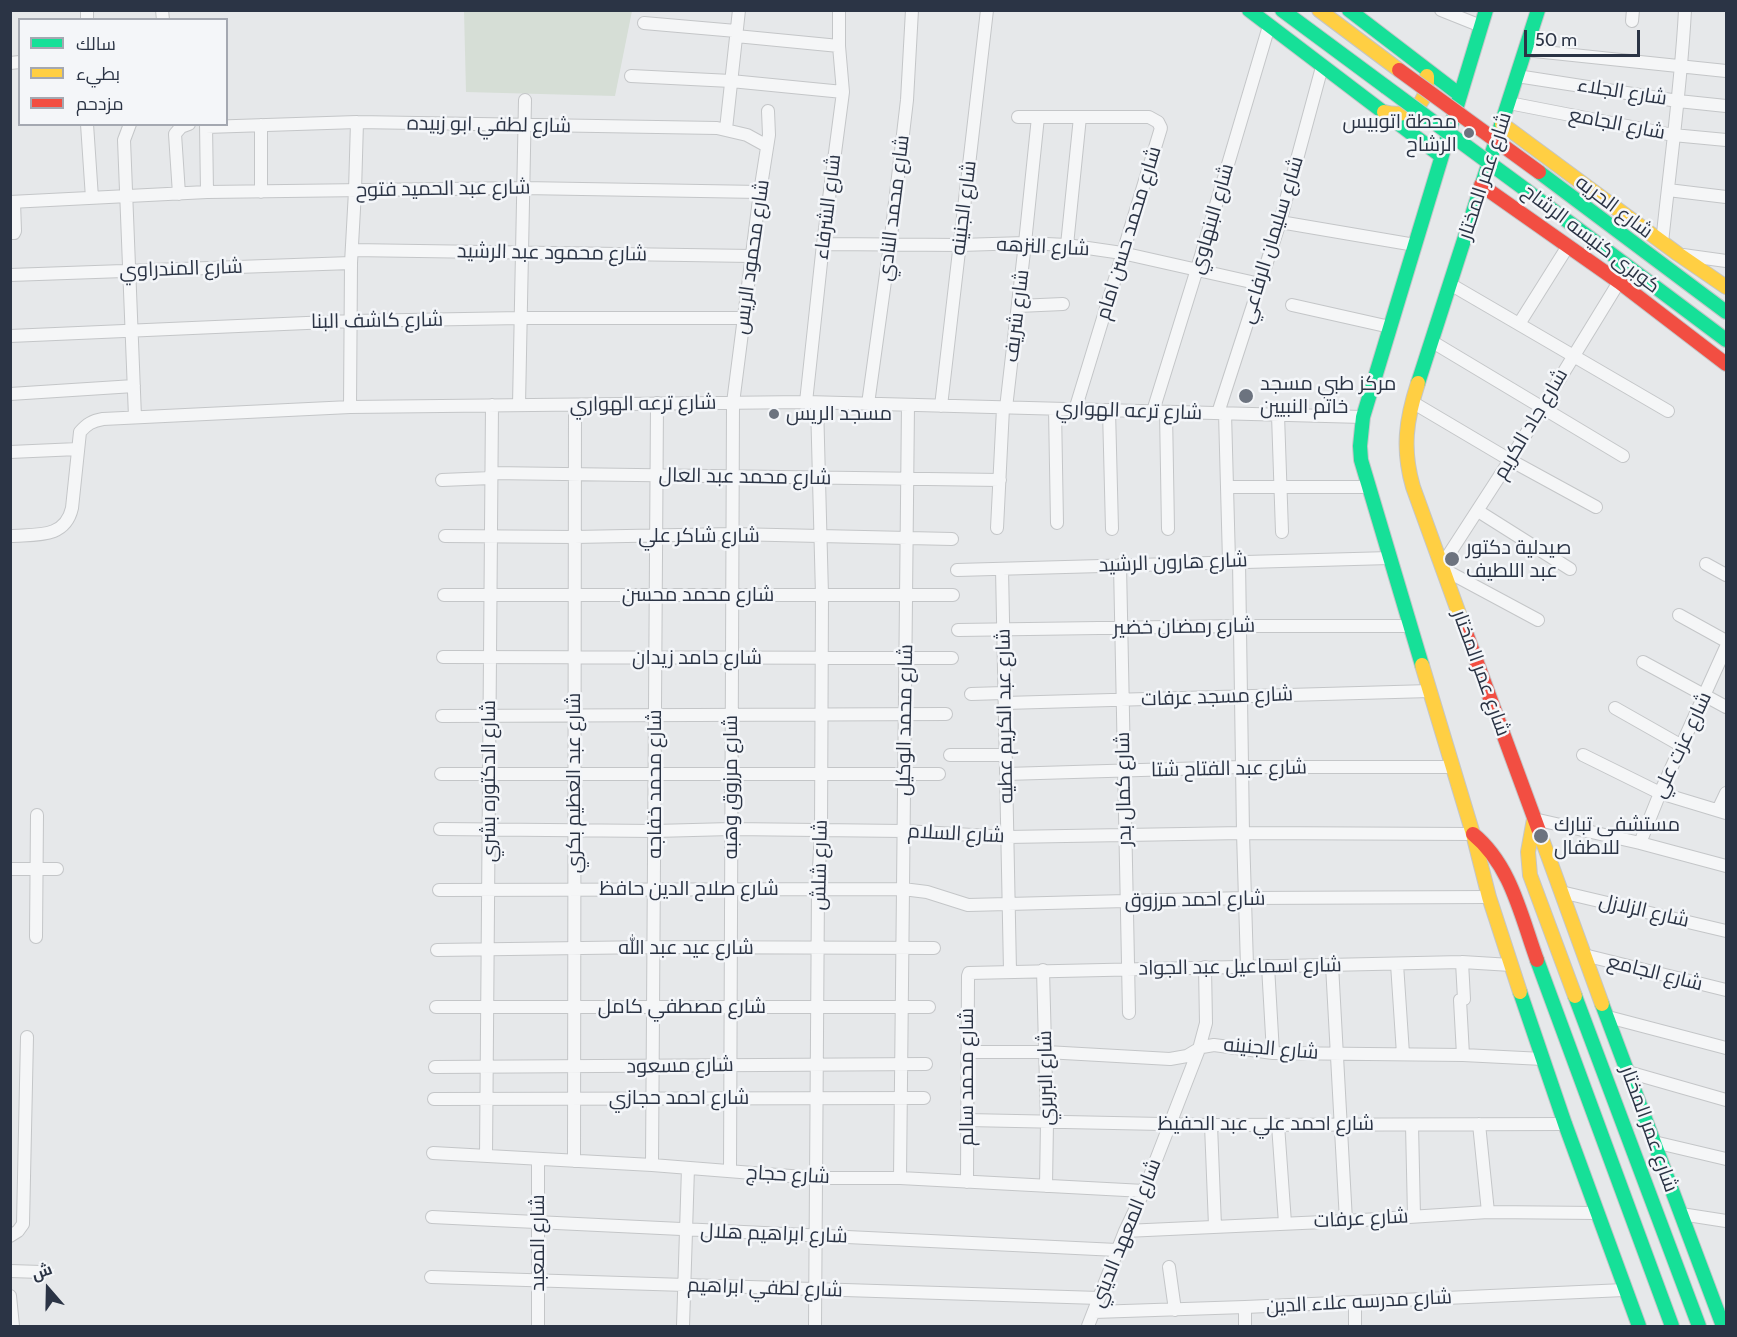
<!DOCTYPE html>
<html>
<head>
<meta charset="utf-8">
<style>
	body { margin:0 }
	#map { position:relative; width:1737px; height:1337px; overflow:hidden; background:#e6e8ea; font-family:Cabin,Cairo,sans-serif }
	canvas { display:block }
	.frame { position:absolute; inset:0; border:12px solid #2b3445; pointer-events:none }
	.legend { position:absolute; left:18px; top:18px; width:210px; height:108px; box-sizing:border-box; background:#f4f6f9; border:2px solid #a4a8b1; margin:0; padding:8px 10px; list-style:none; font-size:18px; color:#2b3445 }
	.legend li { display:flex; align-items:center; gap:12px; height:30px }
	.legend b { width:30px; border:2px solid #a4a8b1 }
	.north { position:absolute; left:18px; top:1259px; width:60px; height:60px; -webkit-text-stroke:4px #f4f6f9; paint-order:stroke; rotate:340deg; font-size:16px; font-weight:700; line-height:24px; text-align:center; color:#2b3445 }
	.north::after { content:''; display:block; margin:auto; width:21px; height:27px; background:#2b3445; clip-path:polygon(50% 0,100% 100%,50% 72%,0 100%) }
	.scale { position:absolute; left:1524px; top:30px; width:116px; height:27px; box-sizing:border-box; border:3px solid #2b3445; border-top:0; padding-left:8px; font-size:18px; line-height:21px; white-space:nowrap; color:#2b3445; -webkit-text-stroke:4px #f4f6f9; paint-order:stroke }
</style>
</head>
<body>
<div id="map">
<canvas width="1737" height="1337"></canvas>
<div class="frame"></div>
<ul class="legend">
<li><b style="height:8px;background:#16e098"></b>سالك</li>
<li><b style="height:8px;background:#ffcf43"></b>بطيء</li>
<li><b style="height:8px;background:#f24e42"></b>مزدحم</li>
</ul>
<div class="north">ش</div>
<div class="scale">50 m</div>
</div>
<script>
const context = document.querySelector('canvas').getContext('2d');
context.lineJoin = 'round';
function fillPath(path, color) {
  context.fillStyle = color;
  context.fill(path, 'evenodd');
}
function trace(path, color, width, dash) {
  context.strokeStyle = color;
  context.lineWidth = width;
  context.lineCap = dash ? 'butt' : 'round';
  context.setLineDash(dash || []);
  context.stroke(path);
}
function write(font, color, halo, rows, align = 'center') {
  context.font = font + ' Cabin,Cairo,sans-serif';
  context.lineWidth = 5;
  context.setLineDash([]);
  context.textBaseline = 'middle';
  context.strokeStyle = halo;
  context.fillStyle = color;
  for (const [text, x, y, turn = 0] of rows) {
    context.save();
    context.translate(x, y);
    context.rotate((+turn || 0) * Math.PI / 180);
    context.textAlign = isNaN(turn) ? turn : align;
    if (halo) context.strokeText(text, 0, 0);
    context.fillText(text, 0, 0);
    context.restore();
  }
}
fillPath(new Path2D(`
	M464,11H632L615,96L466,92Z`), '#d6ded6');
const street = new Path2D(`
	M87,10V20
	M162,10L163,20
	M1441,10L1481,26
	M1632,21L1633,10
	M644,23L736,31
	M736,36L839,46
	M1525,50L1726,71
	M10,63L20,62
	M631,76L731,81L843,92
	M1517,76L1678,101L1726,106
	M1509,103L1673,135L1726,140
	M1018,117H1149L1158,122L1161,128L1075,410
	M87,124L92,198
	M130,124L124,140L135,417
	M206,124L207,192
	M206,127L357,122L717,128L747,135L767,146
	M726,129L739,10
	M1668,190L1726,197
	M261,192V125
	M179,194L175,134L181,127L189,124
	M10,202L207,192L523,188L760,192
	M1280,222L1415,245
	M10,233H14L15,231L14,202
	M1662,243C1670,165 1681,88 1685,10
	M823,244L960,245L1025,243L1067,245L1122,253L1260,284
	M1067,245L1080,117
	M352,250L752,256
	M1683,255L1726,261
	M10,275L351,263
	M1450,284L1668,411
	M1292,305L1390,327
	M1018,306L1063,304
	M1519,324L1568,246
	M10,336L352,321L521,318H744
	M1431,341L1623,456
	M10,394L134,386
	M806,402L823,244L843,92L839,46V10
	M1412,402L1510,460L1596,507
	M868,404L890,245L907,100L912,10
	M519,405L525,100
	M941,406L987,10
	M350,407L351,263L355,191L357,122
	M1006,408L1025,243L1038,117
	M1055,409L1057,523
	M1109,410L1112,529
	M1153,411L1197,269L1269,26
	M1166,412L1168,529
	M1218,413L1280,222L1322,67
	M1225,413L1229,561
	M1278,415L1282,532
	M10,452L78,449
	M491,473L1000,480
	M442,480L491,478
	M1227,487H1368
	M1478,511L1570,569
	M997,528L1003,408
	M10,536C36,534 65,539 72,508L80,432C87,424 92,421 103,419L350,407L806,402L1363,417
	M445,536L574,537L732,534L952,539
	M1239,561L1243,833L1247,966
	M1706,564L1726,575
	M1120,565L1129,1013
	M1442,565L1510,460L1619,282
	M1002,569L1010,971
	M1443,569L1538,620
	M957,570L1390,558
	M444,595H953
	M1679,615L1726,641
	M958,630L1240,626H1411
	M443,657L952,658
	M1643,662L1726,707
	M971,694L1004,693
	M1005,703L1430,691
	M1615,708L1682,746
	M442,716L946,714
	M950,755H1005
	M1583,755L1660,793L1726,813
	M441,774H939
	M1006,774L1242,767H1453
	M1718,810L1726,793
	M1534,819L1640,843L1726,866
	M440,829L655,831L731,829L904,831L1007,837L1243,833L1473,834
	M1640,843L1660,793L1726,647
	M10,869H57
	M439,890L903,889L927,892L968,905L1245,898L1489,897
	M1561,892L1726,931
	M36,937L37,815
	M437,950L654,947L934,948
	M1584,955L1726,990
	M1462,962L1464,999L1460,1000L1463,1055
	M1397,964L1403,1054
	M1332,965L1346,1221
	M1268,966L1273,1053
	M1043,970L1047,1122L1046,1186
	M436,1007H929
	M1608,1017L1726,1048
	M967,1052H1046L1170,1059L1187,1056L1202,1047L1214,1045L1273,1053L1463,1055L1543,1059
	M435,1067L926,1064
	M1628,1072L1726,1100
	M434,1099L924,1098
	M967,1120L1211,1125L1565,1124
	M1479,1124L1488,1212
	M1211,1125L1215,1226
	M1278,1125L1285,1223
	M1412,1125L1414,1216
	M1654,1142L1726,1159
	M433,1153L652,1165L816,1178H900L1144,1191
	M486,1156L492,405
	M574,1161L575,405
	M652,1165L657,403
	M730,1171L733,403L760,192L769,135L768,111
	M900,1178L908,405
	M967,1182L968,976L969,973L1462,962L1511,965
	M1681,1214L1726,1221
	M432,1217L1117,1250
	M1125,1231L1346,1221L1488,1212L1597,1213
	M10,1236L18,1231L23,1224L27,1037
	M1169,1267L1175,1310
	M10,1271L41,1272
	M431,1277L1099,1298
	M10,1296L13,1326
	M1245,1307V1326
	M1094,1312L1245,1307L1624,1290
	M538,1326V1159
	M683,1326L688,1168
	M815,1326L818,889L821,830L822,595L817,403
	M1088,1326L1125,1231L1144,1191L1199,1049L1206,1023L1205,967
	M1355,1326V1302`);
const fast = new Path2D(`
	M1249,10L1441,156
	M1282,10L1386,87
	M1349,10L1460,95
	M1539,172L1726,312
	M1526,190L1726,340
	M1418,383L1538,10
	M1422,665L1361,460L1360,446L1363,417L1486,10
	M1537,960L1672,1326
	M1520,992L1565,1124L1639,1326
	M1575,996L1699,1326
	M1602,1004L1723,1326`);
const slow = new Path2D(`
	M1319,10L1399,70
	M1384,112C1412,119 1428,104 1427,76
	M1502,124L1678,254L1726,287
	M1418,383C1406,420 1402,449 1413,487L1462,622
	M1422,665L1473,834L1489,897L1520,992
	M1534,819L1528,852L1530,875L1575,996
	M1539,831L1602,1004`);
const jam = new Path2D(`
	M1481,185L1619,282L1726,364
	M1462,622L1539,831
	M1473,834C1511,865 1521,916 1537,960`);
trace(street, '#c4c6c8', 14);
trace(fast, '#c4c6c8', 16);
trace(slow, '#c4c6c8', 16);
trace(jam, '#c4c6c8', 16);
trace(street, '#f5f6f7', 12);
trace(fast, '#16e098', 14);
trace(slow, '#ffcf43', 14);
trace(jam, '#f24e42', 14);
const fastBridge = new Path2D(`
	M1386,87L1526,190`);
const jamBridge = new Path2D(`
	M1399,70L1539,172`);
trace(fastBridge, '#c4c6c8', 16, []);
trace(jamBridge, '#c4c6c8', 16, []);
trace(fastBridge, '#16e098', 14);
trace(jamBridge, '#f24e42', 14);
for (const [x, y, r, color] of [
	[1469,133,6,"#6c737f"],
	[1246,396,8,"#6c737f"],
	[774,414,6,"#6c737f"],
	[1452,559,8,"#6c737f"],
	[1541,836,8,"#6c737f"]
]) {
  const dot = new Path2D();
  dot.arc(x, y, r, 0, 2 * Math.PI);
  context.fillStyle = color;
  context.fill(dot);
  trace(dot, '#f4f6f9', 2);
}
write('20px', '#2b3445', '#f4f6f9', [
	["شارع الجلاء",1622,92,9],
	["شارع الجامع",1617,124,11],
	["شارع لطفي ابو زبيده",489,125,1],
	["شارع عمر المختار",1485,176,-72],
	["شارع عبد الحميد فتوح",443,189,-1],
	["شارع الشرفاء",828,207,-83],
	["شارع الحريه",1614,207,37],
	["شارع محمد النادي",894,208,-83],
	["شارع الجنينه",964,208,-83],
	["شارع البنهاوي",1212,219,-74],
	["شارع محمد حسن امام",1129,233,-73],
	["كوبرى كنيسه الرشاح",1591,239,37],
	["شارع سليمان الرفاعي",1272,240,-73],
	["شارع النزهه",1043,247,3],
	["شارع محمود عبد الرشيد",552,253,1],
	["شارع محمود الريس",752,257,-82],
	["شارع المندراوي",181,269,-2],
	["شارع شريف",1017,316,-83],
	["شارع كاشف البنا",377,321,-1],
	["شارع ترعه الهواري",643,404,-1],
	["شارع ترعه الهواري",1129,411,2],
	["شارع جاد الكريم",1531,424,-59],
	["شارع محمد عبد العال",745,477,1],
	["شارع شاكر علي",699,536],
	["شارع هارون الرشيد",1173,563,-2],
	["شارع محمد محسن",698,595],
	["شارع رمضان خضير",1184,627,-1],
	["شارع حامد زيدان",697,658],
	["شارع عمر المختار",1481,673,70],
	["شارع مسجد عرفات",1217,697,-2],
	["شارع عبد الكريم عطيه",1005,716,-91],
	["شارع محمد الوكيل",905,720,-89],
	["شارع عزت علي",1682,745,-65],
	["شارع عبد الفتاح شتا",1229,769,-1],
	["شارع الدكتوره بشري",489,781,-90],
	["شارع عبد العظيم بكري",574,783,-90],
	["شارع محمد خفاجه",655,784,-90],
	["شارع مرزوق وهبه",731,787,-90],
	["شارع كمال بدر",1124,789,-91],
	["شارع السلام",956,834,3],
	["شارع شلش",820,865,-89],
	["شارع صلاح الدين حافظ",689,889],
	["شارع احمد مرزوق",1195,900,-1],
	["شارع الزلازل",1644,911,13],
	["شارع عيد عبد الله",686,948],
	["شارع اسماعيل عبد الجواد",1240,967,-1],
	["شارع الجامع",1655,973,14],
	["شارع مصطفي كامل",682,1007],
	["شارع الجنينه",1271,1049,5],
	["شارع مسعود",680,1066,-1],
	["شارع محمد سالم",967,1077,-90],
	["شارع البربري",1046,1078,-91],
	["شارع احمد حجازي",679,1098],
	["شارع احمد علي عبد الحفيظ",1266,1124],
	["شارع عمر المختار",1649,1129,70],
	["شارع حجاج",788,1175,3],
	["شارع عرفات",1361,1219,-3],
	["شارع المعهد الديني",1126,1233,-68],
	["شارع ابراهيم هلال",774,1234,2],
	["شارع المعبد",538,1243,-90],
	["شارع لطفي ابراهيم",765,1288,2],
	["شارع مدرسه علاء الدين",1359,1302,-3]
]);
write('20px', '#2b3445', '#f4f6f9', [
	["محطة اتوبيس",1457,122,"right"],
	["الرشاح",1457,145,"right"],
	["مركز طبي مسجد",1260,384],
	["خاتم النبيين",1260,407],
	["مسجد الريس",786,414],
	["صيدلية دكتور",1466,548],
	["عبد اللطيف",1466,571],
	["مستشفى تبارك",1554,825],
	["للاطفال",1554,848]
], 'left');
</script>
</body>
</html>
